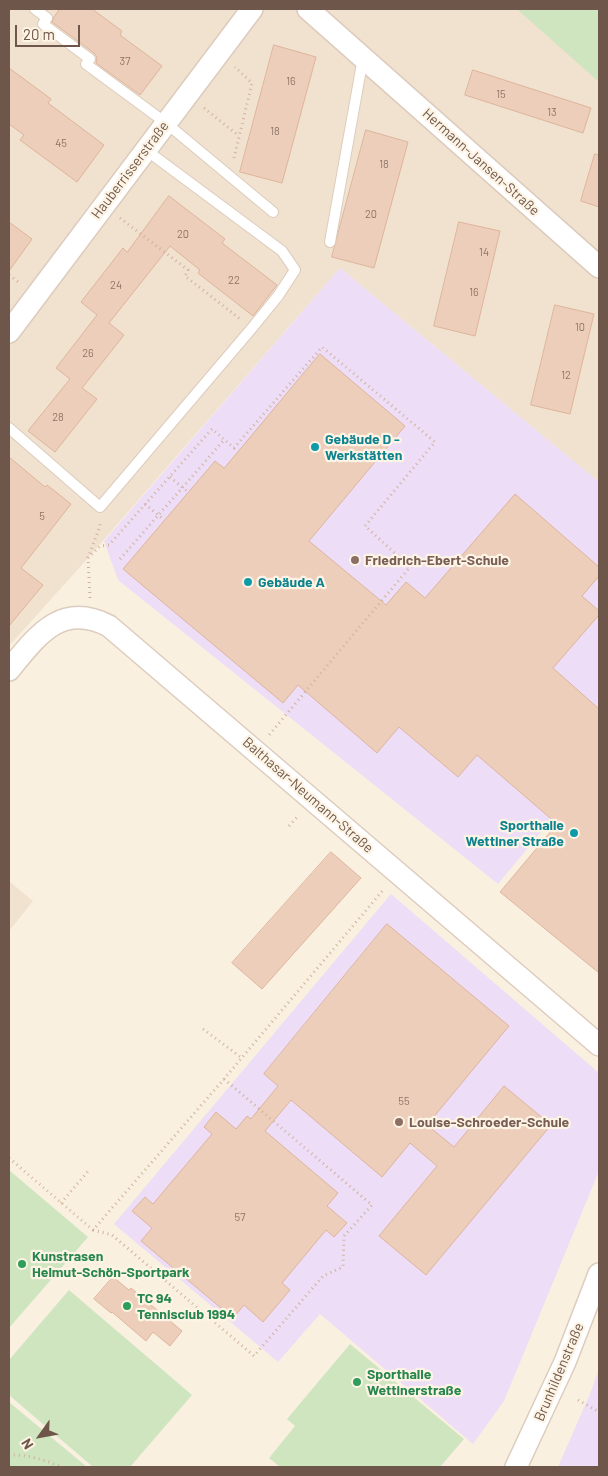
<!DOCTYPE html>
<html>
<head>
<meta charset="utf-8">
<style>
	body { margin:0 }
	#map { position:relative; width:608px; height:1476px; overflow:hidden; background:#faf0e0; font-family:Barlow,sans-serif }
	canvas { display:block }
	.frame { position:absolute; inset:0; border:10px solid #6e574a; pointer-events:none }
	.north { position:absolute; left:15px; top:1411px; width:50px; height:50px; -webkit-text-stroke:4px #fdf4e5; paint-order:stroke; rotate:238deg; font-size:14px; font-weight:700; line-height:20px; text-align:center; color:#6e574a }
	.north::after { content:''; display:block; margin:auto; width:18px; height:22px; background:#6e574a; clip-path:polygon(50% 0,100% 100%,50% 72%,0 100%) }
	.scale { position:absolute; left:15px; top:25px; width:65px; height:22px; box-sizing:border-box; border:2px solid #6e574a; border-top:0; padding-left:6px; font-size:15px; line-height:18px; white-space:nowrap; color:#6e574a; -webkit-text-stroke:4px #fdf4e5; paint-order:stroke }
</style>
</head>
<body>
<div id="map">
<canvas width="608" height="1476"></canvas>
<div class="frame"></div>
<div class="north">N</div>
<div class="scale">20 m</div>
</div>
<script>
const context = document.querySelector('canvas').getContext('2d');
context.lineJoin = 'round';
function fillPath(path, color) {
  context.fillStyle = color;
  context.fill(path, 'evenodd');
}
function trace(path, color, width, dash) {
  context.strokeStyle = color;
  context.lineWidth = width;
  context.lineCap = dash ? 'butt' : 'round';
  context.setLineDash(dash || []);
  context.stroke(path);
}
function write(font, color, halo, rows, align = 'center') {
  context.font = font + ' Barlow,sans-serif';
  context.lineWidth = 4.5;
  context.setLineDash([]);
  context.textBaseline = 'middle';
  context.strokeStyle = halo;
  context.fillStyle = color;
  for (const [text, x, y, turn = 0] of rows) {
    context.save();
    context.translate(x, y);
    context.rotate((+turn || 0) * Math.PI / 180);
    context.textAlign = isNaN(turn) ? turn : align;
    if (halo) context.strokeText(text, 0, 0);
    context.fillText(text, 0, 0);
    context.restore();
  }
}
fillPath(new Path2D(`
	M9,9H599V482L340,268L88,558L9,646Z
	M9,881L33,901L9,931Z`), '#f1e1cf');
fillPath(new Path2D(`
	M340,268L599,482V762L498,884L118,580L104,541Z
	M391,894L599,1073V1171L504,1401L473,1444L320,1314L278,1362L114,1224Z
	M599,1368V1467H558L592,1389Z`), '#edddf6');
fillPath(new Path2D(`
	M517,9H599V82Z
	M9,1170L88,1237L9,1328Z
	M69,1290L192,1395L130,1467H93L9,1395V1360Z
	M350,1344L464,1439L440,1467H280L269,1458L295,1426L287,1419Z
	M9,1402L87,1467H9Z`), '#cfe5c0');
const building = new Path2D(`
	M60,9H92L122,31L120,35L162,66L140,95L96,63L97,57L94,53L52,22L54,17Z
	M274,45L316,57L282,183L240,172Z
	M9,68L51,99L48,103L104,145L77,182L20,140L24,135L9,124Z
	M473,70L591,108L583,133L465,95Z
	M366,130L408,142L374,268L332,257Z
	M595,154L599,155V207L581,201Z
	M169,196L225,239L222,243L277,285L253,316L198,273L200,270L170,246L109,323L124,335L82,388L97,399L55,452L28,431L70,379L56,368L97,315L81,302L123,248L127,252Z
	M9,222L32,239L9,271Z
	M459,222L500,231L475,336L434,326Z
	M555,305L594,314L570,414L531,405Z
	M320,354L405,426L309,541L386,605L406,582L425,598L515,494L599,567V576L582,596L599,611V615L553,668L599,709V973L500,892L557,824L477,755L458,777L399,727L377,753L298,685L283,703L123,569L215,461L224,468Z
	M9,457L45,487L47,485L71,504L21,568L43,585L9,626Z
	M331,852L361,878L262,989L232,963Z
	M387,924L509,1026L427,1125L454,1147L504,1086L551,1125L426,1275L379,1236L437,1166L410,1143L382,1177L291,1100L265,1131L338,1193L327,1206L347,1223L334,1237L326,1230L282,1283L290,1290L263,1322L244,1305L233,1318L141,1241L152,1228L132,1211L145,1197L153,1204L212,1134L204,1127L216,1112L236,1129L247,1116L251,1119L278,1086L264,1074Z
	M113,1277L129,1290L131,1288L182,1331L170,1346L153,1332L146,1341L112,1312L111,1313L94,1299Z`);
fillPath(building, '#edceba');
trace(building, '#deb59c', 1);
const lane = new Path2D(`
	M35,9L47,18L43,24L90,59L86,64L166,123L273,212
	M330,242L363,58
	M9,428L100,507L252,328L278,296L295,270L282,251L146,150`);
const street = new Path2D(`
	M308,9L599,267
	M9,332L252,9
	M9,670C37,636 61,601 109,626L599,1045
	M516,1467L565,1362L599,1274`);
trace(lane, '#ddccbd', 12);
trace(street, '#ddccbd', 24);
trace(new Path2D(`
	M204,108L239,136
	M234,158L252,83L235,67
	M120,218L188,270L185,276L240,319
	M9,275L20,283
	M88,558L100,546L109,545L212,429L234,448L322,347L435,442L365,526L410,567L269,735
	M120,559L224,440
	M90,598L88,558L100,526V522
	M289,826L299,815
	M203,1029L242,1058
	M9,1158L93,1230L224,1079L384,889
	M61,1203L90,1169
	M93,1230L112,1235L254,1356L323,1276L343,1267L344,1236L372,1205L224,1079
	M578,1400L599,1412
	M9,1455C24,1454 47,1460 61,1467`), '#d1b29e', 3, [1, 4]);
trace(lane, '#fff', 10);
trace(street, '#fff', 21);
trace(new Path2D(`
	M170,477L188,492
	M145,504L164,520`), '#d1b29e', 3, [1, 4]);
for (const [x, y, r, color] of [
	[315,447,5,"#0f9aa8"],
	[355,560,5,"#8d6e63"],
	[248,582,5,"#0f9aa8"],
	[574,833,5,"#0f9aa8"],
	[399,1122,5,"#8d6e63"],
	[22,1264,5,"#2e9e5b"],
	[127,1306,5,"#2e9e5b"],
	[357,1382,5,"#2e9e5b"]
]) {
  const dot = new Path2D();
  dot.arc(x, y, r, 0, 2 * Math.PI);
  context.fillStyle = color;
  context.fill(dot);
  trace(dot, '#fdf4e5', 2);
}
write('11px', '#8e7566', null, [
	["37",125,61],
	["16",291,81],
	["15",501,94],
	["13",552,112],
	["18",275,131],
	["45",61,143],
	["18",384,164],
	["20",371,214],
	["20",183,234],
	["14",484,252],
	["22",234,280],
	["24",116,285],
	["16",474,292],
	["10",580,327],
	["26",88,353],
	["12",566,375],
	["28",58,417],
	["5",42,516],
	["55",404,1101],
	["57",240,1217]
]);
write('14px', '#6e574a', '#fdf4e5', [
	["Hermann-Jansen-Straße",481,162,42],
	["Hauberrisserstraße",130,170,-53],
	["Balthasar-Neumann-Straße",308,795,41],
	["Brunhildenstraße",559,1372,-67]
]);
write('bold 14px', '#0d838f', '#fdf4e5', [
	["Gebäude D -",325,439],
	["Werkstätten",325,455],
	["Gebäude A",258,582],
	["Sporthalle",564,825,"right"],
	["Wettiner Straße",564,841,"right"]
], 'left');
write('bold 14px', '#785e54', '#fdf4e5', [
	["Friedrich-Ebert-Schule",365,560],
	["Louise-Schroeder-Schule",409,1122]
], 'left');
write('bold 14px', '#27864d', '#fdf4e5', [
	["Kunstrasen",32,1256],
	["Helmut-Schön-Sportpark",32,1272],
	["TC 94",137,1298],
	["Tennisclub 1994",137,1314],
	["Sporthalle",367,1374],
	["Wettinerstraße",367,1390]
], 'left');
</script>
</body>
</html>
